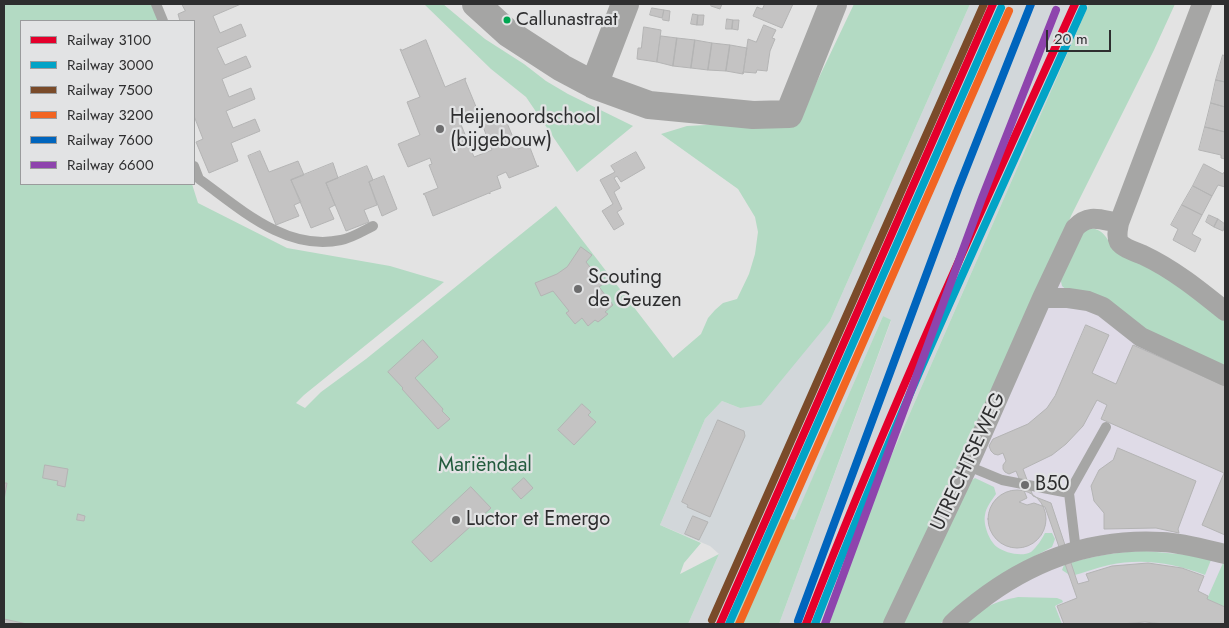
<!DOCTYPE html>
<html>
<head>
<meta charset="utf-8">
<style>
	body { margin:0 }
	#map { position:relative; width:1229px; height:628px; overflow:hidden; background:#e3e3e3; font-family:Jost,sans-serif }
	canvas { display:block }
	.frame { position:absolute; inset:0; border:5px solid #2e2e2f; pointer-events:none }
	.legend { position:absolute; left:20px; top:20px; width:175px; height:165px; box-sizing:border-box; background:#e2e3e4; border:1px solid #9a9b9c; margin:0; padding:6px 9px; list-style:none; font-size:15px; color:#2e2e2f }
	.legend li { display:flex; align-items:center; gap:10px; height:25px }
	.legend b { width:25px; border:1px solid #9a9b9c }
	.scale { position:absolute; left:1046px; top:30px; width:65px; height:22px; box-sizing:border-box; border:2px solid #2e2e2f; border-top:0; padding-left:6px; font-size:15px; line-height:18px; white-space:nowrap; color:#2e2e2f; -webkit-text-stroke:4px #e2e3e4; paint-order:stroke }
</style>
</head>
<body>
<div id="map">
<canvas width="1229" height="628"></canvas>
<div class="frame"></div>
<ul class="legend">
<li><b style="height:6px;background:#e4002b"></b>Railway 3100</li>
<li><b style="height:6px;background:#02a3c6"></b>Railway 3000</li>
<li><b style="height:6px;background:#7a4b2a"></b>Railway 7500</li>
<li><b style="height:6px;background:#f26522"></b>Railway 3200</li>
<li><b style="height:6px;background:#0065bd"></b>Railway 7600</li>
<li><b style="height:6px;background:#8e44ad"></b>Railway 6600</li>
</ul>
<div class="scale">20 m</div>
</div>
<script>
const context = document.querySelector('canvas').getContext('2d');
context.lineJoin = 'round';
function fillPath(path, color) {
  context.fillStyle = color;
  context.fill(path, 'evenodd');
}
function trace(path, color, width, dash) {
  context.strokeStyle = color;
  context.lineWidth = width;
  context.lineCap = dash ? 'butt' : 'round';
  context.setLineDash(dash || []);
  context.stroke(path);
}
function write(font, color, halo, rows, align = 'center') {
  context.font = font + ' Jost,sans-serif';
  context.lineWidth = 4.5;
  context.setLineDash([]);
  context.textBaseline = 'middle';
  context.strokeStyle = halo;
  context.fillStyle = color;
  for (const [text, x, y, turn = 0] of rows) {
    context.save();
    context.translate(x, y);
    context.rotate((+turn || 0) * Math.PI / 180);
    context.textAlign = isNaN(turn) ? turn : align;
    if (halo) context.strokeText(text, 0, 0);
    context.fillText(text, 0, 0);
    context.restore();
  }
}
fillPath(new Path2D(`
	M1058,223L1225,332V624H877Z`), '#dfdbe7');
fillPath(new Path2D(`
	M970,4H1089L875,493L823,624H779L891,321L883,316L794,521L779,516L731,624H688L719,554L710,546L660,525L705,419L722,401L740,408L830,321Z`), '#d2d7da');
fillPath(new Path2D(`
	M4,4H153L159,21H21V184H192L198,203L287,248L390,266L444,282L304,395L296,403L305,408L321,392L366,359L556,206L673,358L701,334L708,318L715,310L723,303L737,299L749,274L755,254L758,232L755,217L738,189L661,134L687,126L780,121L803,111L854,4H970L830,321L761,405L740,408L722,401L705,419L660,525L701,543L684,563L680,574L719,554L688,624H4Z
	M424,4H443L485,39L524,64L546,81L568,94L633,126L577,172L526,97L491,69Z
	M1089,4H1175L1154,50L1071,216L1037,298L886,624H823L875,493Z
	M1090,228C1099,229 1103,232 1108,240L1190,294L1225,322V369L1068,291L1062,286L1060,277L1079,234Z
	M883,316L891,320L779,624H731L779,515L794,520Z
	M975,478L994,487L996,494C992,500 986,507 985,515C983,524 989,541 997,547C1005,553 1022,557 1031,552C1037,547 1042,539 1045,533H1052L1055,539L1052,547L1005,572L966,599L940,624H902L967,484Z
	M1145,551L1189,555L1211,560L1205,575C1174,563 1142,558 1109,565C1096,568 1083,573 1071,576L1062,570L1064,565C1090,556 1117,552 1145,551Z
	M1223,563H1225V607L1207,599Z
	M1018,597L1057,598L1062,600L1063,602L1055,606L1062,624H966C983,606 995,602 1018,597Z`), '#b3dac3');
const building = new Path2D(`
	M182,4H241L213,16L220,33L241,24L246,36L217,48L225,65L246,56L251,67L222,79L229,97L251,88L255,99L226,111L233,128L255,119L260,131L231,143L238,161L209,173L196,142L203,139L194,116V21H180L178,14L185,11Z
	M712,4H722L720,9L711,6Z
	M765,4H793L782,28L753,16L757,7L762,9Z
	M652,8L664,10L662,18L650,15Z
	M664,10L670,11L669,21L663,20Z
	M693,14L698,15L697,25L691,24Z
	M698,15H704L703,25H697Z
	M727,19L733,20L732,29H726Z
	M733,20H739L738,30L732,29Z
	M764,25L776,30L772,38L775,39L770,51L767,71L757,70L756,73L743,72V74L748,39L756,42Z
	M644,27L661,30L657,62L637,59L638,48H641Z
	M661,36L677,38L673,66L657,62Z
	M677,38L695,40L691,68L673,66Z
	M426,40L445,87L466,78L465,80L479,114L460,122L474,157L492,150L482,124L505,114L504,116L518,149L529,145L537,166H539L509,178L506,172L497,176L501,188L490,192V194L489,193L433,216L425,195L423,194L438,188L429,165L432,164L430,158L408,167L398,144L420,135L407,102L420,97L400,49L402,50Z
	M695,40L712,43L708,70L691,68Z
	M712,43L730,45L726,71L708,70Z
	M730,45L747,48L743,74L726,71Z
	M1223,55L1225,56V82L1216,80Z
	M1216,80L1225,82V107L1211,103Z
	M1211,103L1225,107V132L1205,127Z
	M1205,127L1225,132V159L1221,158V155L1199,150Z
	M260,151L269,172L298,161L304,175L291,180L301,202L294,205L299,216L276,225L248,156Z
	M636,152L645,168L621,182L617,176L614,178L620,188L614,192L622,209L617,212L624,224L614,230L602,211L613,204L600,180L615,172L611,166Z
	M333,163L338,178L326,183L335,205L329,208L334,219L311,228L291,180Z
	M1204,164L1223,174L1224,172L1225,173V187L1218,185L1212,196L1193,186Z
	M367,166L373,180L369,182L377,205L364,210L369,222L346,231L326,183Z
	M384,176L397,209L382,216L369,182Z
	M1193,186L1212,196L1202,215L1182,205Z
	M1182,205L1202,215L1192,234L1201,239L1195,252L1173,240L1178,229L1171,225Z
	M1209,215L1218,219L1214,227L1206,222Z
	M1218,219L1225,224L1223,231L1214,227Z
	M581,247L592,255L586,262L603,284L599,287L613,305L605,312L608,314L598,322L595,320L588,326L582,318L575,324L566,313L569,311L553,291L541,296L535,283L557,274L567,267Z
	M1086,325L1109,335L1092,373L1116,384L1133,345L1225,386V535L1202,525L1224,473L1101,419L1107,405L1097,400L1083,426L1066,444L1052,455L1023,469L1033,496L1051,503L1078,584L1089,581L1086,574L1112,566L1148,563L1182,568L1204,576L1198,591L1208,596L1207,599L1225,607V624H1164L1145,622L1121,624H1064L1057,606L1077,598L1045,507L1034,503L1027,505L1019,502L1027,498L1016,471L1009,474L1005,472L1003,469V465L1006,461L1003,453L998,455L994,454L991,451L989,446L993,439L1028,424L1047,408L1055,396Z
	M423,340L438,357L415,378L443,409L442,411L450,419L438,429L402,389L403,388L388,372Z
	M582,404L591,412L588,415L596,422L574,445L558,430Z
	M718,420L744,431L745,436L710,517L687,507L688,505L682,502Z
	M1118,448L1196,481L1178,529L1179,533L1156,528L1104,529V513L1094,501L1091,486L1099,470L1113,460Z
	M45,465L68,469L65,487L57,485L58,481L43,478Z
	M524,478L533,488L521,499L512,489Z
	M4,483H7L4,500Z
	M471,487L491,508L431,562L412,542Z
	M988 519a29 29 0 1 1 58 0a29 29 0 1 1-58 0Z
	M78,514L85,516L84,521L77,520Z
	M693,516L708,522L699,540L685,534Z
	M4,619L27,624H4Z`);
fillPath(building, '#c4c3c3');
trace(building, '#b4b4b4', 1);
trace(new Path2D(`
	M156,4L163,21
	M194,166L199,179L206,184C245,213 289,251 341,240C352,238 363,231 373,226
	M968,466L1002,480L1069,493
	M1076,551L1069,493L1106,427`), '#a6a6a5', 10);
trace(new Path2D(`
	M1202,4L1119,223C1118,229 1116,236 1119,242C1123,248 1136,252 1143,255C1173,269 1199,290 1225,311
	M1042,298L1075,228C1089,213 1101,220 1119,223
	M893,624L968,466L1042,298H1068L1088,301L1103,307L1141,337L1225,376
	M952,624C960,616 969,609 978,602C1032,560 1093,538 1162,542C1183,543 1204,549 1225,554`), '#a6a6a5', 20);
trace(new Path2D(`
	M476,4L508,33L562,68L594,85L649,105L753,115L789,114L833,4
	M594,85L625,4`), '#a5a5a4', 28);
trace(new Path2D(`
	M720,624L993,4
	M806,624C887,414 982,209 1075,4`), '#e4002b', 8);
trace(new Path2D(`
	M729,624L1001,8
	M815,624C896,415 991,212 1083,8`), '#02a3c6', 8);
trace(new Path2D(`
	M712,620L984,4`), '#7a4b2a', 8);
trace(new Path2D(`
	M739,624L1009,11`), '#f26522', 8);
trace(new Path2D(`
	M798,621L958,189L1031,4`), '#0065bd', 8);
trace(new Path2D(`
	M825,624L982,198L1056,10`), '#8e44ad', 8);
for (const [x, y, r, color] of [
	[507,20,4.5,"#00a651"],
	[440,129,5,"#6d6d6e"],
	[578,289,5,"#6d6d6e"],
	[1025,485,5,"#6d6d6e"],
	[456,520,5,"#6d6d6e"]
]) {
  const dot = new Path2D();
  dot.arc(x, y, r, 0, 2 * Math.PI);
  context.fillStyle = color;
  context.fill(dot);
  trace(dot, '#e2e3e4', 2);
}
write('19px', '#2e2e2f', '#e2e3e4', [
	["Callunastraat",516,20]
], 'left');
write('20px', '#2e2e2f', '#e2e3e4', [
	["Heijenoordschool",450,118],
	["(bijgebouw)",450,141],
	["Scouting",588,278],
	["de Geuzen",588,301],
	["B50",1035,485],
	["Luctor et Emergo",466,520]
], 'left');
write('20px', '#2e2e2f', '#e2e3e4', [
	["UTRECHTSEWEG",969,462,-65]
]);
write('20px', '#225b3d', '#e2e3e4', [
	["Mariëndaal",485,466]
]);
</script>
</body>
</html>
